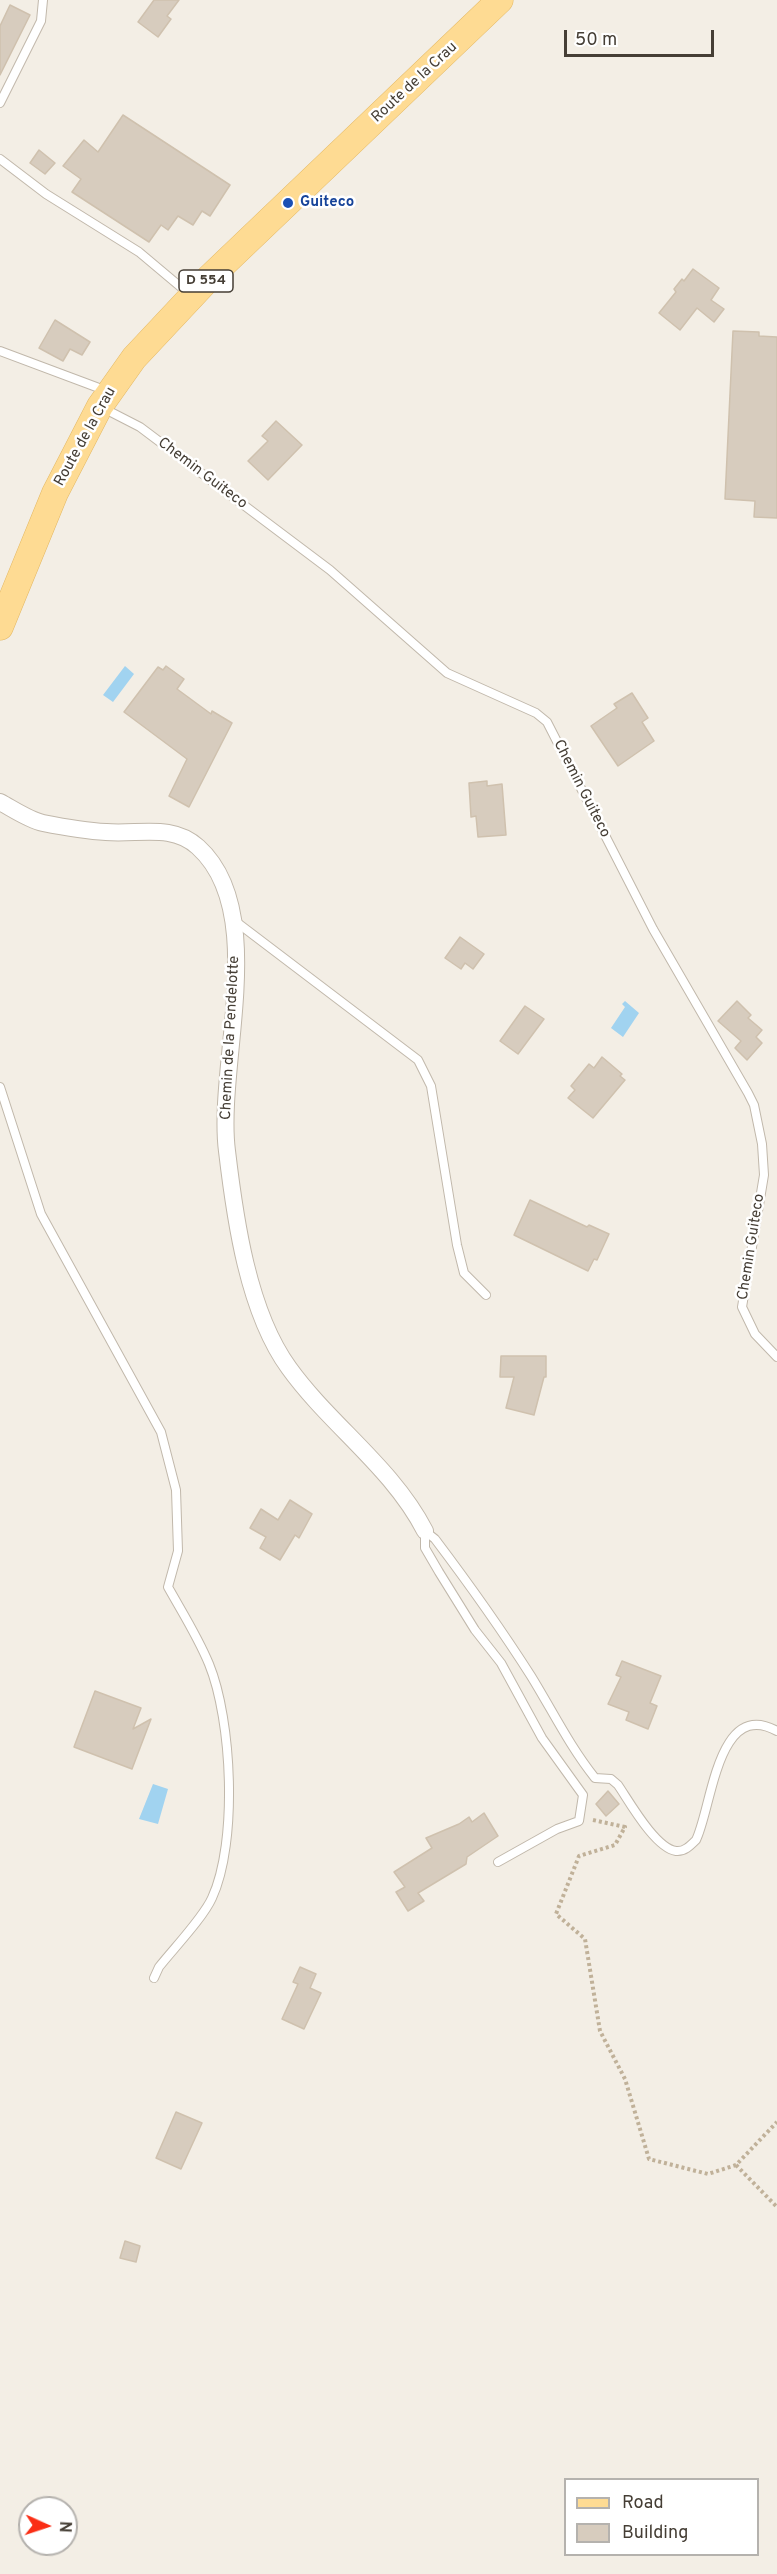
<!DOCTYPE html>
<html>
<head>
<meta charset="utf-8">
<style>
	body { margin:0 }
	#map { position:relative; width:777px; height:2574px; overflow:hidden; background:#f3eee5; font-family:Overpass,sans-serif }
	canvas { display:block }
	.legend { position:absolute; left:564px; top:2478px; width:195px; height:78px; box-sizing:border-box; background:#fff; border:2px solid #b5b2ae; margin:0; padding:8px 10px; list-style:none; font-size:18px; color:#453e35 }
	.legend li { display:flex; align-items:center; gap:12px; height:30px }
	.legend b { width:30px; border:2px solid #b5b2ae }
	.north { position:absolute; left:18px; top:2496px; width:60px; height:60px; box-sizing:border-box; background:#fff; border:2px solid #b5b2ae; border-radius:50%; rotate:93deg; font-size:16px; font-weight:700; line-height:24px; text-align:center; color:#453e35 }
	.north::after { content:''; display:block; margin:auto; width:21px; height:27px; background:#fa2e15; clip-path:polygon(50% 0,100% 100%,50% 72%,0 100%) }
	.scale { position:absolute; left:564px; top:30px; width:150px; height:27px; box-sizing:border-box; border:3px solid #453e35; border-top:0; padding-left:8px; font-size:18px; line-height:21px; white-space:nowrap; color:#453e35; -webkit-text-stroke:4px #fff; paint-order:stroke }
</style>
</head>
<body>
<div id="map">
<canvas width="777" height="2574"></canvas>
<ul class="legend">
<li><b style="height:8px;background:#fedb93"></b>Road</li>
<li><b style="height:16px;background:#d7ccbe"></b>Building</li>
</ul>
<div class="north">N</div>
<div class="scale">50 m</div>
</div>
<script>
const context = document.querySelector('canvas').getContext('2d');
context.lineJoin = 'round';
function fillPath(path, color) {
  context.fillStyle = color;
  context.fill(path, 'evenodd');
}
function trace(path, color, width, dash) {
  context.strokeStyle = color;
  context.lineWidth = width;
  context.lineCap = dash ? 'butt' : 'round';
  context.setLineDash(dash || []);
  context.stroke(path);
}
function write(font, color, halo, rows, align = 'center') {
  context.font = font + ' Overpass,sans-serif';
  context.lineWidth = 5;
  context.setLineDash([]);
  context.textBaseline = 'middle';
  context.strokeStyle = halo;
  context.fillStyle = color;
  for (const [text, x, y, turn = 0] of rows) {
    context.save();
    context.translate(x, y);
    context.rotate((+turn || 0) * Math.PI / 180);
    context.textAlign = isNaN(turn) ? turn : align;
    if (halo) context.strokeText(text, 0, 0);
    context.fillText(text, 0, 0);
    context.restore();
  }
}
fillPath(new Path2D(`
	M125,666L134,674L113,702L103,695Z
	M625,1001L639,1013L623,1037L611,1028L625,1007L622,1004Z
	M153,1784L168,1789L158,1824L139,1819Z`), '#a1d3f0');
const building = new Path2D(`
	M154,0H179L167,16L171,19L158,37L138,22Z
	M10,5L30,15L0,75V26Z
	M123,115L230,185L210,216L202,211L193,225L178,216L168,230L161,225L149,242L72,192L81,179L63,166L84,140L98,152Z
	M39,150L55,163L45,174L30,163Z
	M693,269L719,288L711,300L724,309L714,322L697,308L680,330L659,313L676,292L674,289L682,279L684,281Z
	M55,320L90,342L82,355L70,349L63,361L39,348Z
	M733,331L759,332V336L777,337V518L754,517L755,501L725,499Z
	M276,421L302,445L268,480L248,461L268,441L262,436Z
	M166,666L184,679L177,689L211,714L212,711L232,723L189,807L169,796L187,759L124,712L158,667L163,670Z
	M632,693L648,718L642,722L654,741L618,766L591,726L617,708L614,704Z
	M487,781V786L502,784L506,835L478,837L476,816L471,817L469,783Z
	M460,937L484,954L473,969L465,963L461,969L445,958Z
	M737,1001L751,1015L748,1018L762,1030L756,1037L762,1043L747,1060L735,1048L741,1041L718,1021Z
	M525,1006L544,1019L518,1054L500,1041Z
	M602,1057L622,1074L620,1076L625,1080L593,1118L568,1098L575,1090L571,1086L589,1064L594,1068Z
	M530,1200L587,1227L589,1225L609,1234L597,1260L594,1259L588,1271L514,1235Z
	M501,1356H546V1377H544L534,1415L506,1408L514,1377H500Z
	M290,1500L312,1514L299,1538L295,1535L280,1560L260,1548L266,1537L250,1528L261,1509L278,1520Z
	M622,1661L661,1676L650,1703L657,1706L648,1729L626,1720L629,1712L608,1704L621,1677L616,1675Z
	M95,1691L141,1708L133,1729L151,1719L132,1769L74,1747Z
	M608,1791L619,1804L606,1816L596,1804Z
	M484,1813L498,1836L467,1857L466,1864L418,1893L424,1901L408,1911L396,1892L405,1887L394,1872L432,1848L426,1838L459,1824L469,1817L472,1822Z
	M300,1967L316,1974L310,1988L321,1993L304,2029L282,2019L298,1984L293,1982Z
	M176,2112L202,2123L181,2169L156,2158Z
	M125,2241L140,2246L136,2262L120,2258Z`);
fillPath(building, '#d7ccbe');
trace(building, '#cfc1ae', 1.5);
const service = new Path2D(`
	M0,103L41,21L43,0
	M0,159L46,194L139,252L189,294
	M0,351L107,391
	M103,408L140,427L330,570L447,673L536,713L547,722L653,929L748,1093L754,1105L762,1144L764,1175L742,1307L755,1334L777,1357
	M235,921L418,1060L431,1086L457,1245L464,1273L486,1295
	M0,1087L41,1214L161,1432L176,1490L178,1551L168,1587C182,1612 198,1637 209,1664C232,1720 238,1842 212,1898C203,1918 174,1948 159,1967L154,1978
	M425,1531L435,1539C469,1584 501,1629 531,1676C552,1710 570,1747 595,1778L611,1779L618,1785C629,1801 655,1848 676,1851C684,1852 690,1846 696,1840C712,1808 717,1698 777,1731
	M425,1531V1548L439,1572L475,1630L501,1663L542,1738L583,1795L579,1821L557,1829L498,1862`);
const minor = new Path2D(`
	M0,802C13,809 29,820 43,823C63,827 85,831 106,832C138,835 172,823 198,847C270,912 216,1065 227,1151C235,1219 248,1312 289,1368C330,1425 392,1467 425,1531`);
const primary = new Path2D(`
	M0,627L55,493L100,406L134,358L209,278L500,0`);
trace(service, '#c1b8ab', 10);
trace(minor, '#c1b8ab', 18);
trace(primary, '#e3b762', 27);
trace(new Path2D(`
	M593,1820L625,1827L615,1845L579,1856L556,1914L585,1939L600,2031L625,2079L649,2159L708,2174L736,2165L777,2122
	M736,2165L777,2207`), '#c0b199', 4, [3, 3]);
trace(service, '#fff', 8);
trace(minor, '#fff', 16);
trace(primary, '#fedb93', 26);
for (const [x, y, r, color] of [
	[288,203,6,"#1a4fb4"]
]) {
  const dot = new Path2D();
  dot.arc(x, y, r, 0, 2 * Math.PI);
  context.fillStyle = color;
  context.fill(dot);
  trace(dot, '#fff', 2);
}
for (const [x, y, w] of [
	[206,281,54]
]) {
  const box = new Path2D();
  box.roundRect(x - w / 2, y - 11, w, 22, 4.5);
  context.fillStyle = '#fff';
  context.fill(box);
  trace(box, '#453e35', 1.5);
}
write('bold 14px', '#453e35', null, [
	["D 554",206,281]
]);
write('15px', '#453e35', '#fff', [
	["Route de la Crau",415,83,-43],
	["Route de la Crau",86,437,-61],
	["Chemin Guiteco",202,474,37],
	["Chemin Guiteco",581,789,63],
	["Chemin de la Pendelotte",231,1038,-87],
	["Chemin Guiteco",752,1247,-81]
]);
write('bold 15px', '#164399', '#fff', [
	["Guiteco",300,203]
], 'left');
</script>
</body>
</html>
